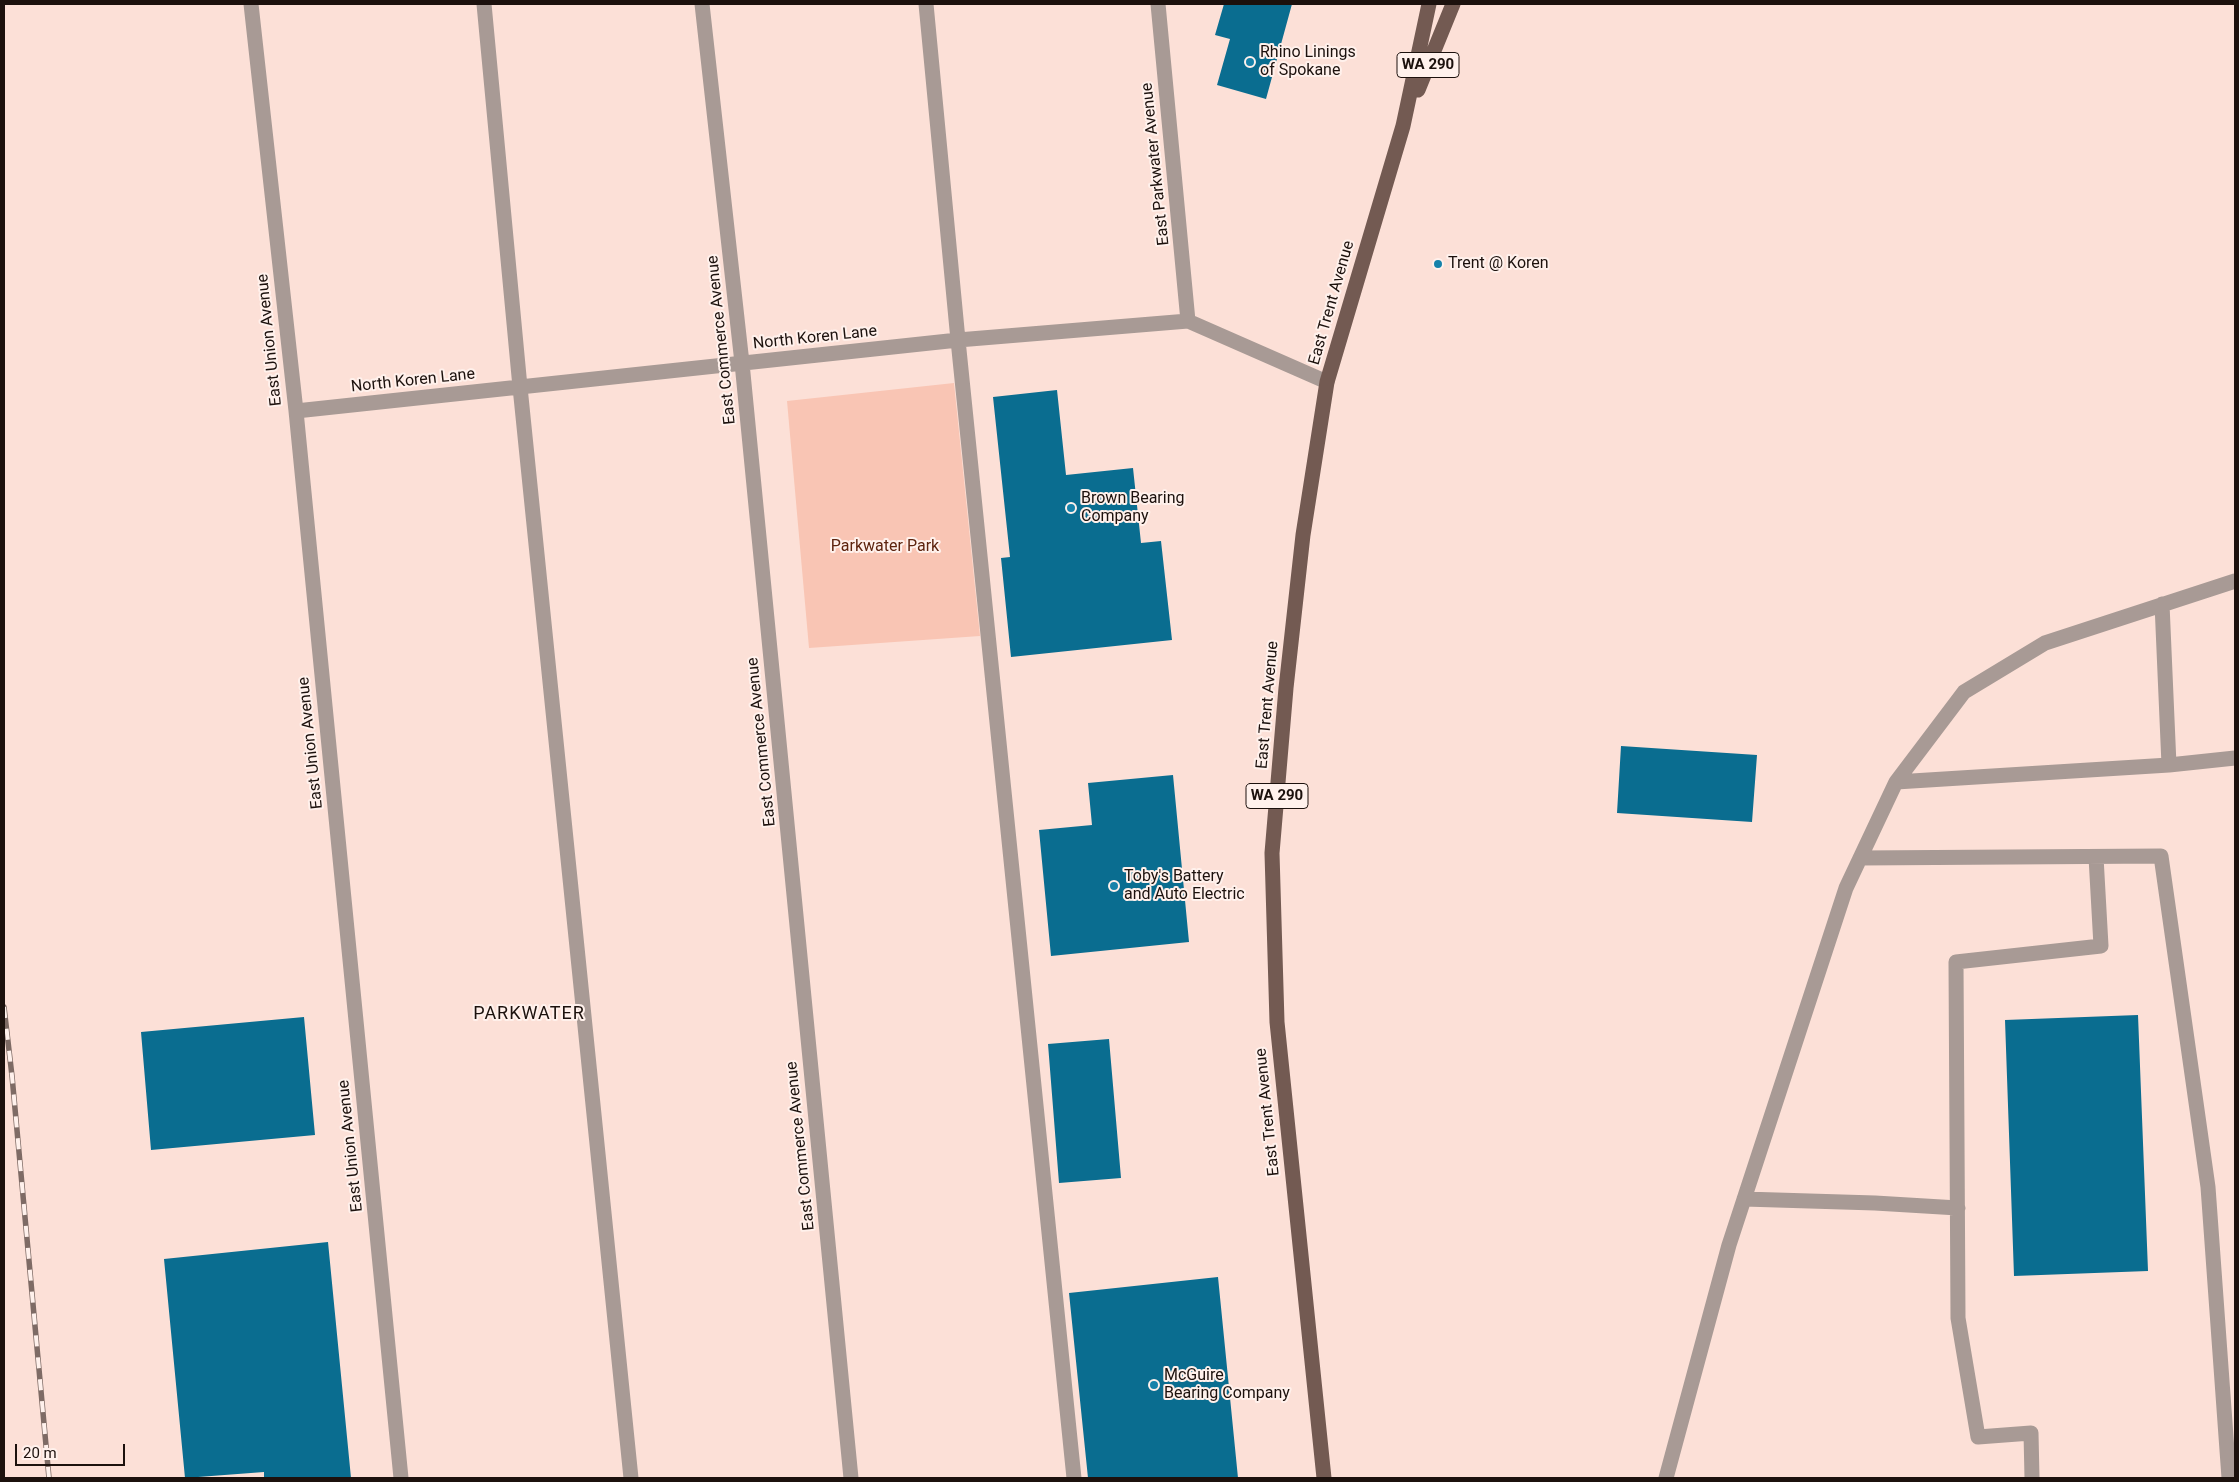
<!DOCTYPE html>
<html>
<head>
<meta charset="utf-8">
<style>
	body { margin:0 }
	#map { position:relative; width:2239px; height:1482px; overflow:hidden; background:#fce0d7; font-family:Roboto,sans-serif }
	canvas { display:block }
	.frame { position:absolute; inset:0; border:5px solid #1c110d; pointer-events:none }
	.scale { position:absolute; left:15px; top:1444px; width:110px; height:22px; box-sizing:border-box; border:2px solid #1c110d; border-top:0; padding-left:6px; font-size:15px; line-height:18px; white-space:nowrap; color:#1c110d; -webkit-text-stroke:4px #fff1ec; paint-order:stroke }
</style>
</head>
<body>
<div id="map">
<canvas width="2239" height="1482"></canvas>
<div class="frame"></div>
<div class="scale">20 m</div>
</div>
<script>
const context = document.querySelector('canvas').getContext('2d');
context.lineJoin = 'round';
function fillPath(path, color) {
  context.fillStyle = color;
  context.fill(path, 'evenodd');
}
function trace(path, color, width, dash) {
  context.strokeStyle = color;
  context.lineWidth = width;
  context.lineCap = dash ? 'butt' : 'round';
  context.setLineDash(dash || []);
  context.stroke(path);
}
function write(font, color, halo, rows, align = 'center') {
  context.font = font + ' Roboto,sans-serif';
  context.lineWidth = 4;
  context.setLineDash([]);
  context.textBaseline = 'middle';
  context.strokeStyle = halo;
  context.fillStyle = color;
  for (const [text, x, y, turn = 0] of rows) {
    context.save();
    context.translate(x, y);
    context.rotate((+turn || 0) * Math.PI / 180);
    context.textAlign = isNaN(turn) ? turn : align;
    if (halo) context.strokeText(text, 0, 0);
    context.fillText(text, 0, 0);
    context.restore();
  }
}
fillPath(new Path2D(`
	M954,383L980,636L809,648L787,401Z`), '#f9c5b4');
fillPath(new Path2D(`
	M1224,4H1292L1266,99L1217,85L1230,39L1215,35Z
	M1057,390L1066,475L1133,468L1141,543L1161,541L1172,640L1011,657L1001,558L1010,557L993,397Z
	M1621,746L1757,755L1752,822L1617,813Z
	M1173,775L1189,942L1051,956L1039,830L1092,825L1088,783Z
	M2138,1015L2148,1271L2014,1276L2005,1020Z
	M304,1017L315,1135L151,1150L141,1032Z
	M1109,1039L1121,1178L1059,1183L1048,1044Z
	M328,1242L351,1478H264V1472L185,1478L164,1259Z
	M1218,1277L1238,1478H1088L1069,1293Z`), '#0a6d90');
trace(new Path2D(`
	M251,4L296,411L401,1478
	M484,4L520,387L631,1478
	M702,4L742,363L851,1478
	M926,4L958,340L1074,1478
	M1158,4L1188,321
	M296,411L958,340L1188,321L1327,382
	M2162,604L2169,765
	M1896,782L2169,765L2235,758
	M1860,858L2161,856L2208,1187L2229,1478
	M1744,1199L1875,1203L1958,1208
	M1666,1478L1729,1245L1846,888L1896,782L1964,692L2045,643L2235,581
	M2032,1478L2031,1433L1978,1437L1958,1318L1956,962L2101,946L2096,857`), '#a89a95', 15);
trace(new Path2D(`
	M1418,90L1453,4
	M1324,1478L1277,1022L1272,853L1286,688L1303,535L1327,382L1403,126L1429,4`), '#735a52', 15);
const rail = new Path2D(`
	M4,1007L12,1076L49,1478`);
trace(rail, '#7e6b65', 5.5);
trace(rail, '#fff1ec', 4, [11]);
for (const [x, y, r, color] of [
	[1250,62,5,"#1682aa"],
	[1438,264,5,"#1682aa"],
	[1071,508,5,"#1682aa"],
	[1114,886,5,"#1682aa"],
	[1154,1385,5,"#1682aa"]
]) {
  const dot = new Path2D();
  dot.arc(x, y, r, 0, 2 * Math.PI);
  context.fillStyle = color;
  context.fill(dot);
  trace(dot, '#fff1ec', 2);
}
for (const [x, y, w] of [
	[1428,65,62],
	[1277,796,62]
]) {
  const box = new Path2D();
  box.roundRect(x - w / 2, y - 12.5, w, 25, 4);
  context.fillStyle = '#fff1ec';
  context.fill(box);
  trace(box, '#1c110d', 1);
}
write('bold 15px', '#1c110d', null, [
	["WA 290",1428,65],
	["WA 290",1277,796]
]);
write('16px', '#1c110d', '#fff1ec', [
	["Rhino Linings",1260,53],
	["of Spokane",1260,71],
	["Trent @ Koren",1448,264],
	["Brown Bearing",1081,499],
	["Company",1081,517],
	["Toby's Battery",1124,877],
	["and Auto Electric",1124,895],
	["McGuire",1164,1376],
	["Bearing Company",1164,1394]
], 'left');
write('16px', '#1c110d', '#fff1ec', [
	["East Parkwater Avenue",1156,164,-96],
	["East Trent Avenue",1332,303,-74],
	["North Koren Lane",815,338,-6],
	["East Union Avenue",270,340,-96],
	["East Commerce Avenue",722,340,-96],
	["North Koren Lane",413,381,-6],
	["East Trent Avenue",1268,705,-85],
	["East Commerce Avenue",762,742,-96],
	["East Union Avenue",311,743,-96],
	["East Trent Avenue",1268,1112,-96],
	["East Union Avenue",351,1146,-96],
	["East Commerce Avenue",801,1146,-96]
]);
write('16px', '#5e240f', '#fff1ec', [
	["Parkwater Park",885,547]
]);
context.letterSpacing = '1px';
write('18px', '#1c110d', '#fff1ec', [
	["PARKWATER",529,1014]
]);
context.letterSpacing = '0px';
</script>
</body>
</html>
